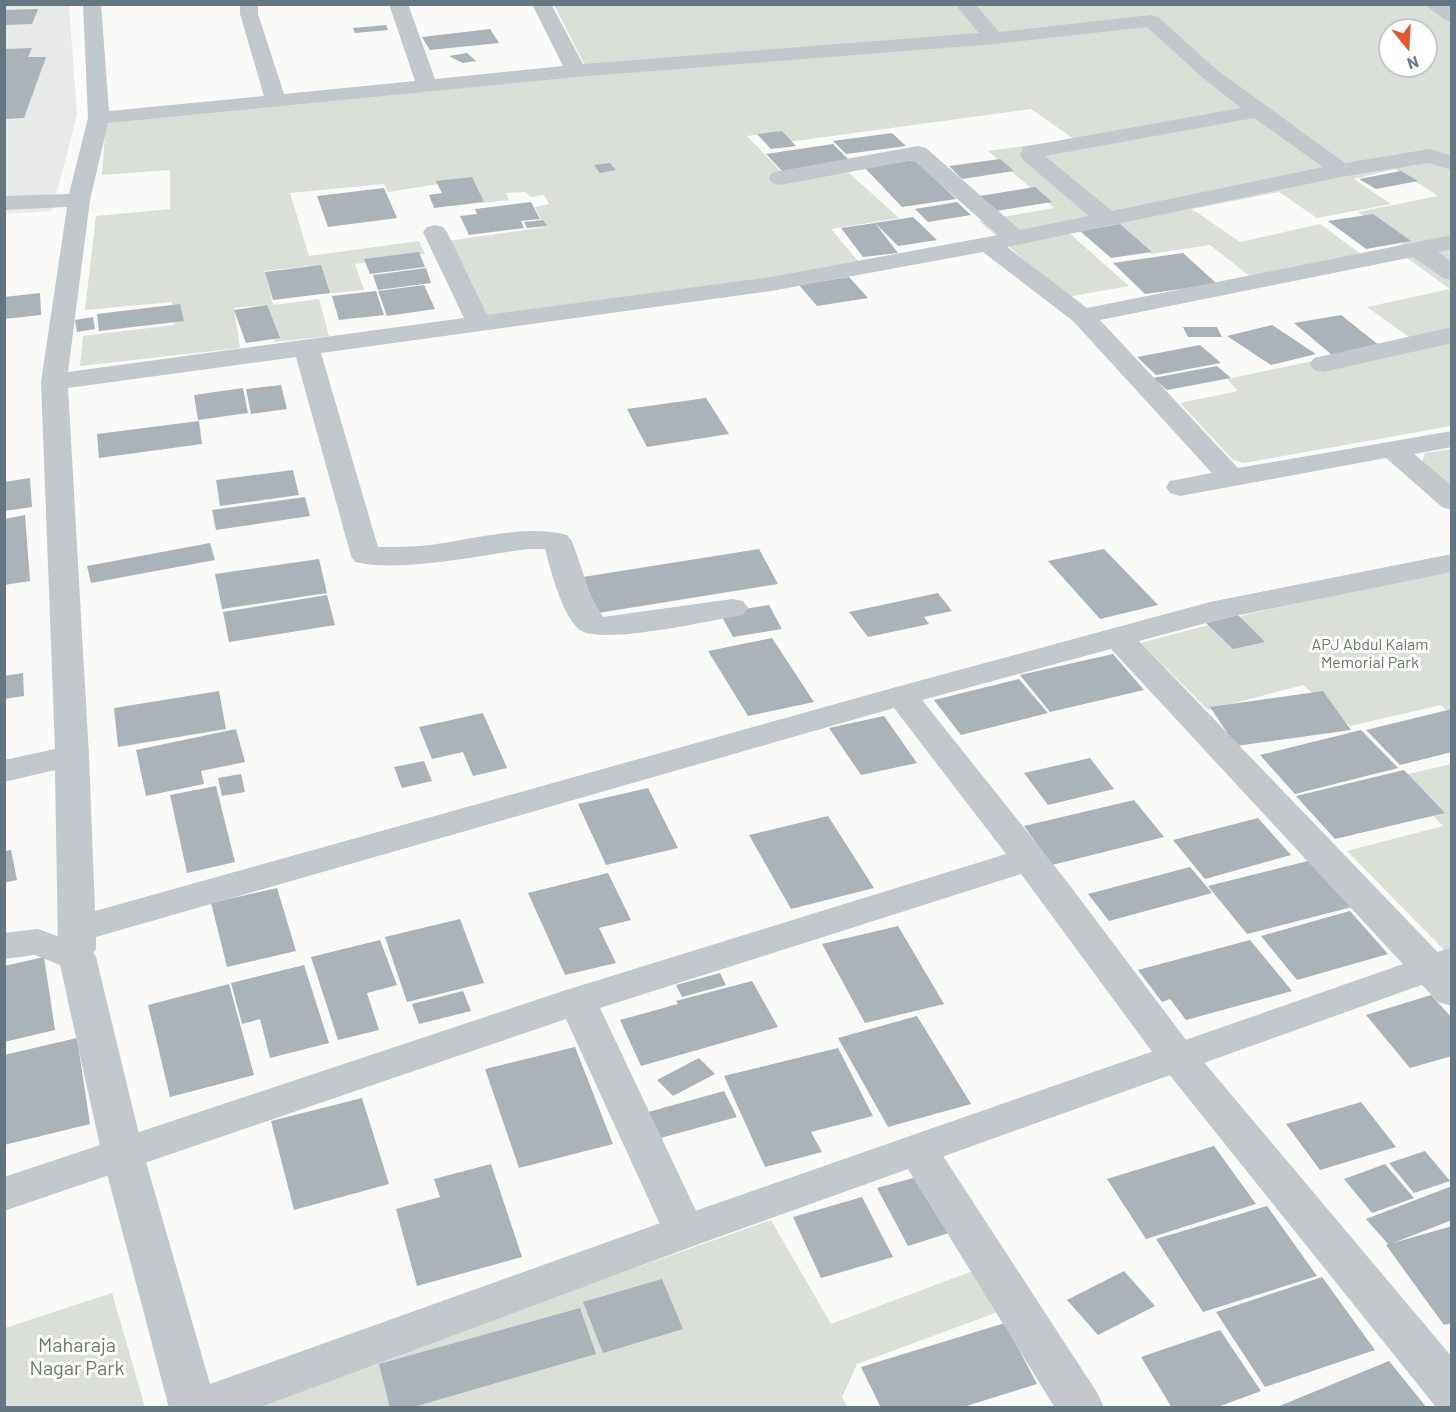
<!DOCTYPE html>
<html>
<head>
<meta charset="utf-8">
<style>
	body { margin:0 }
	#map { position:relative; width:1456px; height:1412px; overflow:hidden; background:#fafaf8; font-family:Barlow,sans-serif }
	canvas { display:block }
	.frame { position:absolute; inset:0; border:6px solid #657683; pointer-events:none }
	.north { position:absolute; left:1378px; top:18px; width:60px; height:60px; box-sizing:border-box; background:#fff; border:2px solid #c1c8cd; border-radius:50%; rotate:162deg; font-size:16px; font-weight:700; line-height:24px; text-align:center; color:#657683 }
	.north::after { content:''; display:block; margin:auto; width:21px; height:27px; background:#e4572e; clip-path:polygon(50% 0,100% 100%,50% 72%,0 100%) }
</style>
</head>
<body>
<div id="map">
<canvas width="1456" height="1412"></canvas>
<div class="frame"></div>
<div class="north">N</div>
</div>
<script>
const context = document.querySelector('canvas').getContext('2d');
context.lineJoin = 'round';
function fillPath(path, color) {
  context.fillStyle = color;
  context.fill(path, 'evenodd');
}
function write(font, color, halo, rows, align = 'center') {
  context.font = font + ' Barlow,sans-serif';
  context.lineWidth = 6;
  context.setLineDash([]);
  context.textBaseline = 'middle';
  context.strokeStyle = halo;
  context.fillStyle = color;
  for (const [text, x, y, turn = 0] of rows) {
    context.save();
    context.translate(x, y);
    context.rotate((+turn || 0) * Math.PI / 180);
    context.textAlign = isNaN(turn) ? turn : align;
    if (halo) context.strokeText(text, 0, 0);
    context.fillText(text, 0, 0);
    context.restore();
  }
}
fillPath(new Path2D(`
	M5,5H69L77,115L52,211L5,214Z`), '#e8e9e9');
fillPath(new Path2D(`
	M554,5H1451V426L1244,463L1233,460L1180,403L1238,391L1227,379L1413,340L1367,307L1450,289L1393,248L1404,243L1358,212L1438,196L1395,169L1354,179L1391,204L1317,218L1279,192L1192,209L1240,242L1320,224L1361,254L1251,277L1210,245L1151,254L1111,223L1068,232L1129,286L1067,297L979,221L1054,208L988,151L1074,139L1031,109L788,142L779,132L747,136L790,181L848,172L899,218L831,229L858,261L761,281L484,321L448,241L545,227L535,207L549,204L544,195L531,197L525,192L506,193L509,200L484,203L470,179L388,192L384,184L290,193L309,256L419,241L425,254L355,264L364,290L320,294L309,266L265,271L273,305L319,299L329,336L275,342L265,305L234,308L240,348L80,366L83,336L174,325L172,302L85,310L96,216L170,209V170L102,175L106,120L589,73ZM1390,30H1426V66H1390Z
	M1451,449V488L1422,462L1425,453Z
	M1451,570V715L1441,705L1350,726L1303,685L1208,710L1141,643L1253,613Z
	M1451,764V947L1444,950L1347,851L1443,826L1396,777Z
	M771,1220L831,1324L973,1271L998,1312L857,1364L842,1397L847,1407L240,1408Z
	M112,1293L145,1407H5V1328Z`), '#dadfd7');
fillPath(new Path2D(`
	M38,9L32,24L4,25V10Z
	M386,25L388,30L355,33L353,28Z
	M490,29L499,43L430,50L422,37Z
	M32,48L28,57H46L24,118L4,119V49Z
	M467,53L476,61L463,63L449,56Z
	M782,131L796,146L771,149L757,134Z
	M892,133L906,146L846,154L833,141Z
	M833,144L851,162L783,172L766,154Z
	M1000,159L1014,171L962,179L949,166Z
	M915,160L956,199L902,207L864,167Z
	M610,163L616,170L600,173L594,165Z
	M1401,171L1418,181L1376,189L1359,179Z
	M472,177L484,202L434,208L429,195L442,193L436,181Z
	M1035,187L1052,202L996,211L980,196Z
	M384,188L397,218L328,227L317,196Z
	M531,202L540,219L521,221L524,228L469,235L460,216L477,214L475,209Z
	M957,202L971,215L928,222L915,209Z
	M1373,214L1411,241L1366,249L1328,221Z
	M913,217L937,240L898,246L875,223Z
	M543,220L547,226L527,228L524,222Z
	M875,223L898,253L863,257L841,228Z
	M1120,224L1152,252L1111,258L1080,231Z
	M419,252L425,267L370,274L364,259Z
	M1183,253L1217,284L1145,294L1113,263Z
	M321,265L330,293L273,300L265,272Z
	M426,268L431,283L378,290L373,275Z
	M849,277L868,298L817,306L799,285Z
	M424,285L435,309L387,316L378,291Z
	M376,291L384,315L339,320L332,296Z
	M40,293L41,315L4,319V297Z
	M180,304L184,321L99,331L97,314Z
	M267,305L280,338L246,343L234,310Z
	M1341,315L1380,346L1332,355L1294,323Z
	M93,317L95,329L77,332L75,320Z
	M1272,325L1316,354L1271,365L1227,336Z
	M1183,327H1217L1222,337H1188Z
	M1200,345L1221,363L1156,375L1137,357Z
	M1217,366L1231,378L1167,390L1153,378Z
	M281,385L287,409L251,414L246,389Z
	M243,388L248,413L198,420L194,395Z
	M706,398L729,434L647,447L627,409Z
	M199,421L202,444L99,458L97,434Z
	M293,470L299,495L220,506L216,480Z
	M30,478L32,507L4,511V482Z
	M305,497L310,516L216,530L212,510Z
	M25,515L30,581L4,585V519Z
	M210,543L215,560L91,583L87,566Z
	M759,549L778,584L598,613L583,577Z
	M1104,549L1158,605L1100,619L1048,561Z
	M319,559L327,593L222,609L215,574Z
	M938,593L952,611L924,617L929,624L868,637L849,612Z
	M327,595L335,625L229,642L223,612Z
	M769,605L782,629L733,637L720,613Z
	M1238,615L1265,642L1233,649L1206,623Z
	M772,638L814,702L748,716L708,651Z
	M1113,654L1144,690L1050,712L1020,675Z
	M23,673L24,696L4,699V676Z
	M1019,679L1048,713L961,735L934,700Z
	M219,691L226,729L118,747L114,708Z
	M1323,691L1351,730L1236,746L1210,707Z
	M1452,709V752L1400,765L1366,730Z
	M483,713L507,768L473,776L463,752L432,759L419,727Z
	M884,716L917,763L861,775L829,728Z
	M236,729L245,762L201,771L204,784L146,796L136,750Z
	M1361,730L1398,768L1295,794L1260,755Z
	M1090,758L1114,789L1048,805L1024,773Z
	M424,761L432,781L402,788L394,767Z
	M1404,770L1445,813L1335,839L1296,796Z
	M241,774L245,792L222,796L218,778Z
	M216,786L235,862L187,873L170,795Z
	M648,788L678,848L606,865L578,804Z
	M1134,800L1164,837L1052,865L1024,826Z
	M828,816L874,888L791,909L749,835Z
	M1258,818L1291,855L1205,879L1173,840Z
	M11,850L17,880L4,883V851Z
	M1312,860L1352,907L1247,934L1208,886Z
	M1190,867L1212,893L1109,921L1088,894Z
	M608,873L631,920L599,928L616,963L565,975L528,893Z
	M277,888L296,951L227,967L211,903Z
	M1350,911L1388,954L1297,980L1261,936Z
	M460,919L484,983L407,1002L385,937Z
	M898,926L944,1004L865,1023L822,944Z
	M380,940L397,985L367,993L379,1030L338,1040L311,957Z
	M1250,940L1292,991L1186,1020L1170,999L1162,1002L1138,970Z
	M44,957L55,1030L4,1042V966Z
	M304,965L329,1043L270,1058L260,1019L242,1024L231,983Z
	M720,973L726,985L682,997L676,985Z
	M752,981L778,1027L641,1066L620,1020L678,1004L676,1001Z
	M229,984L254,1075L170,1097L148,1005Z
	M463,991L471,1011L419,1024L412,1004Z
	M1431,995L1452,1018V1056L1410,1068L1366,1015Z
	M917,1016L971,1104L888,1127L838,1038Z
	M77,1038L90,1124L4,1145V1055Z
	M575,1047L613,1144L519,1168L485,1069Z
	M838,1048L873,1116L811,1132L822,1152L765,1167L724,1076Z
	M699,1058L715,1074L673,1096L657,1080Z
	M724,1091L737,1117L653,1140L641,1114Z
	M362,1098L389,1184L294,1210L271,1121Z
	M1361,1102L1396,1147L1320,1170L1286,1124Z
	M1214,1146L1256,1204L1146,1239L1107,1179Z
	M1425,1151L1450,1181L1414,1193L1389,1163Z
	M491,1164L522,1257L417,1286L396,1209L440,1197L434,1179Z
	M1385,1164L1414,1198L1372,1213L1344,1179Z
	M917,1177L949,1233L908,1246L877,1188Z
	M1452,1186V1220L1393,1243L1452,1226V1323L1444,1325L1386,1245L1388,1244L1366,1219Z
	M862,1197L893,1257L821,1278L793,1217Z
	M1267,1206L1317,1276L1203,1312L1156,1239Z
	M1124,1271L1155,1306L1098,1335L1067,1300Z
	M1322,1277L1375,1350L1265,1387L1216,1312Z
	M662,1279L683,1329L603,1353L583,1302Z
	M580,1308L596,1354L410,1408H390L379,1364Z
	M1005,1323L1037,1384L960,1408H881L861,1367Z
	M1220,1330L1261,1391L1215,1408H1172L1141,1357Z
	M1389,1361L1427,1408H1277V1407Z`), '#aab3b9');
fillPath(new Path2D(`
	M83,4H101L109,111L264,96L240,14V4H258V14L284,94L415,81L389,4H408L435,79L563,66L532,4H551L583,64L979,33L955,4H975L999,32L1151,15L1158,17L1217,70L1345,163L1430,149L1452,156V170L1428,163L1341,177L1007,247L1087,308L1452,235V249L1438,252L1452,262V280L1443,278L1413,257L1100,320L1238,468L1452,431V447L1414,454L1452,486V510L1442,507L1386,458L1180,496L1170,493L1166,487L1170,481L1212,473L1073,321L983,252L771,291L321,353L378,547C392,547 406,547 420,546C468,542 520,523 567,535L572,541L591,596L603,617L732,599L743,601L748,608L743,615L732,617C703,622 601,645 580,630C562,616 551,571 545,549H528C481,555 400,573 355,562L351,556L296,357L68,388L89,756L95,911L889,689L1210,602L1452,554V572L1225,618L1139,641L1452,967V1006L1438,1002L1111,649L922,700L1068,883L1192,1048L1452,1357V1408L1435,1406L1164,1068L1021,874L600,1008L706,1232L699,1244L684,1249L669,1244L566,1019L4,1211V1177L563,991L1006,854L894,708L96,937V949L90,958L77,962L64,958L58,949L55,770L4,782V760L55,749L41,382L67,207L4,210V196L69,194L88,118ZM1147,27L1203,78L1241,108L1023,147L1020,155L1023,160L1089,216L1020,230L926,148L918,146L780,171L772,173L769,178L772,183L780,185L913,160L998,235L771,277L487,315L447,232L443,227L435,225L427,227L423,232L464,318L68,372L90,200L108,123L576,77L994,44ZM1254,118L1323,167L1112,211L1045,156Z
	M1424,4H1447L1452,7V22L1445,20Z
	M1452,327V343L1323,372L1314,370L1310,364L1314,358Z
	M917,1134L932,1139L1098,1394L1104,1408H1055L896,1150L902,1139Z`), '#c3c8cc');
fillPath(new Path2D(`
	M38,929L90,948L96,957L144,1155L210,1384L669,1220L1452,947V974L699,1244L258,1408H169L102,1155L60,965L35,955L4,959V933Z`), '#c3c8cc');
write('16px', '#687a64', '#fff', [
	["APJ Abdul Kalam",1370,645],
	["Memorial Park",1370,663]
]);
write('20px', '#687a64', '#fff', [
	["Maharaja",77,1345],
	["Nagar Park",77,1368]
]);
</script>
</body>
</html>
